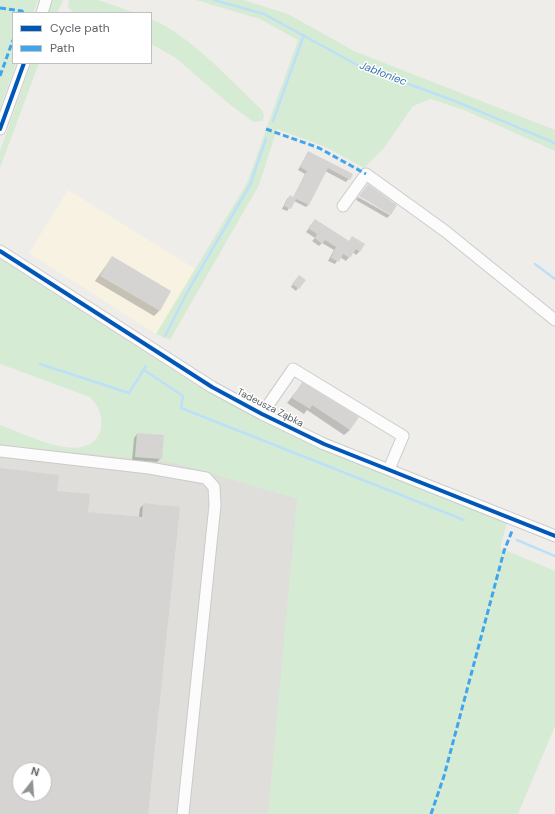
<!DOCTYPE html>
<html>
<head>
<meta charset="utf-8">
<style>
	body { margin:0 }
	#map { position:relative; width:555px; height:814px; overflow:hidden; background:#eeede9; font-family:"DM Sans",sans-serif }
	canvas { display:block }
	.legend { position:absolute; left:12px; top:12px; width:140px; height:52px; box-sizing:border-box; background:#fff; border:1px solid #bfc0c2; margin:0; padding:5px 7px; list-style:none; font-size:12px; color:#5e6267 }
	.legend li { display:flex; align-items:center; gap:8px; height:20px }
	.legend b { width:20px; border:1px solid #bfc0c2 }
	.north { position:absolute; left:12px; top:762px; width:40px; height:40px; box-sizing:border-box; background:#fff; border:1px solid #bfc0c2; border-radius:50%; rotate:17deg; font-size:11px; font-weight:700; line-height:16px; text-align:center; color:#5e6267 }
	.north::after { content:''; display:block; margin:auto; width:14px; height:18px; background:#909394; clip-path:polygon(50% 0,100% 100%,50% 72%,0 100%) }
</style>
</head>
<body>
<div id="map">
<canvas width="555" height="814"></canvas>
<ul class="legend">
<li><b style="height:5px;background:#0057b8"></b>Cycle path</li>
<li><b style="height:5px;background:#41a5ee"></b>Path</li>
</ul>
<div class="north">N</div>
</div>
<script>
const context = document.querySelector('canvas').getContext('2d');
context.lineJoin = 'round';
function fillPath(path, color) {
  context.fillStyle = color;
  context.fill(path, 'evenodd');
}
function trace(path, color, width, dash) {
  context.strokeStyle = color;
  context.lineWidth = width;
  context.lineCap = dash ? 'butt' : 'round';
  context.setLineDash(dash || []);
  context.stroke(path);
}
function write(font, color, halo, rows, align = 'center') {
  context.font = font + ' "DM Sans",sans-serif';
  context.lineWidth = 3;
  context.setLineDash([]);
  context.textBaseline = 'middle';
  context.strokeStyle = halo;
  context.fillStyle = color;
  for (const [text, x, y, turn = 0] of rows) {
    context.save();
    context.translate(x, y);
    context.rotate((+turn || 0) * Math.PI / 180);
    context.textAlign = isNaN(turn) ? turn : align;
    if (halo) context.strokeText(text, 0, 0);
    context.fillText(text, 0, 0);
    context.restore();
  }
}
fillPath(new Path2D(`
	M68,190L197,270L156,334L29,253Z`), '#f7f2e2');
fillPath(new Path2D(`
	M0,444L287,471L425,814H0ZM20,770H44V794H20Z`), '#dfdeda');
fillPath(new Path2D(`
	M0,0H38L33,13H13V63H16L0,109Z
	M53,0H63L57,13H48Z
	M69,0H98L136,13H74L68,7Z
	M196,0H243L288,14L354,51L555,130V151L464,110L431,99L413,106L384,148L364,168L326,147L277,129L259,185L170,340L156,334L247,183L298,40L260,19Z
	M151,19C190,35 231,81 262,110L264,116L263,121L253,122L228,103L176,58L151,44Z
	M31,63H39L0,168V151Z
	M0,259L206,391L254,416L313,444L507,523L500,548L555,571V726L518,814H268L297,499L186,466L163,461L0,445V425C24,433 91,470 101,428C103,416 98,405 90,397L0,364Z`), '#d6ebd4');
fillPath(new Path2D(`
	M308,152L352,175L346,182L325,171L308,205L306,207L294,201L287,211L282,209L287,199L290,196L293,198L305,174L298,170Z
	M358,197L390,215L387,218L356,200Z
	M315,220L348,242L352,238L363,245L359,252L356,255L353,252L346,261L340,257L335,264L328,261L334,250L322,243L319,246L312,241L315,238L306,232Z
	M112,257L170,291L159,311L154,316L95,281Z
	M297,278L298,288L296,291L291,287Z
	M302,384L350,430L344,435L307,410L304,414L287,403Z
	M137,434L161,458L157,462L132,460L134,438Z
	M0,469L56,491L87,513L139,517L140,508L144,504L147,814H0ZM20,770H44V794H20Z`), '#0003');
trace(new Path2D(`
	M214,0L264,14L359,66L455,101L555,143
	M273,121L304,35
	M535,264L555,279
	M165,336L189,289L250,185L266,139
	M40,364L129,393L146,366
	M144,370L183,396L181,408L464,520
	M517,540L555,556`), '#bde0f8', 2.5);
fillPath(new Path2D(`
	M308,151L353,174L350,180L328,168L309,205L296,199L291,209L284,206L290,195L293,197L307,171L300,167Z
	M368,184L397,205L391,215L359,196Z
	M315,219L349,241L352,236L365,244L360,252L356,249L350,258L343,254L339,262L331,258L336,247L325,240L323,243H321L315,238L317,234L308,228Z
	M112,256L171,291L160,311L100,276Z
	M299,275L306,280L299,289L292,284Z
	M302,382L359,417L350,430L312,405L310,409L292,398Z
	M137,433L164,435L162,459L135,457Z
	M0,468L59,475L57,491L90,494L88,512L142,517L143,503L180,507L148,814H0ZM20,770H44V794H20Z`), '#d5d4d2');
const minor = new Path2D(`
	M42,13L46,0
	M0,129L24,63
	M343,206L366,174L445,231L555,320
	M0,251L212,387L262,414L324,444L555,536
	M262,414L293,369L403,436L389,469
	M0,451L149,468L206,478L214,487L215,505L183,814`);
trace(minor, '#cbcbcb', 13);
trace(minor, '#fcfcfc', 11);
trace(new Path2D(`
	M0,8L22,11L23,13
	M0,76L13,40
	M266,129L319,148L366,174
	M431,814L444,776L504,551L512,531`), '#41a5ee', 3, [6, 3]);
trace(new Path2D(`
	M0,129L24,63
	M0,251L212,387L262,414L324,444L555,536`), '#0057b8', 4);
write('10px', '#5e6267', '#fff', [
	["Tadeusza Ząbka",270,408,27]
]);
write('italic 11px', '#3b76af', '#fff', [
	["Jabłoniec",383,74,21]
]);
</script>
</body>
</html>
